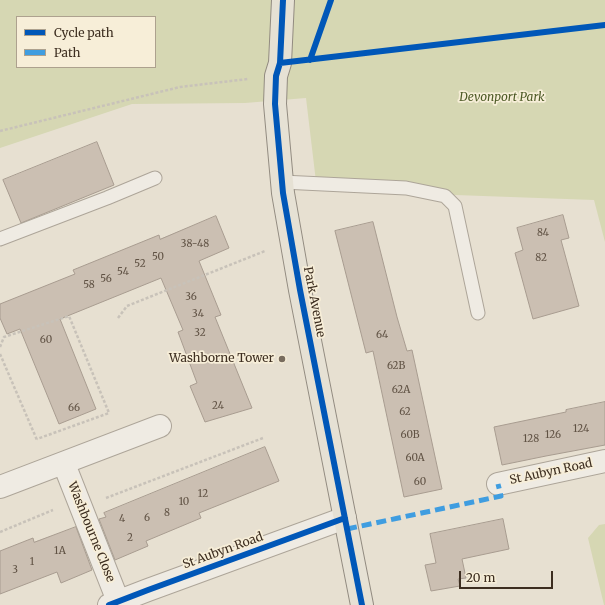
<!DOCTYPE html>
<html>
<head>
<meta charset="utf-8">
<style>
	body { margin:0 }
	#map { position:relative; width:605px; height:605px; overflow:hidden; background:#e7e0d1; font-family:Merriweather,serif }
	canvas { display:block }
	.legend { position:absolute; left:16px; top:16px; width:140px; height:52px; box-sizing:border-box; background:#f7eed8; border:1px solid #ada18e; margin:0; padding:5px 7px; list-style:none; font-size:12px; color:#3d2e20 }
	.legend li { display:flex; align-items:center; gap:8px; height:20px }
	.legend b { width:20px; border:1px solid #ada18e }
	.scale { position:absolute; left:459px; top:571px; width:94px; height:18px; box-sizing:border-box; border:2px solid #3d2e20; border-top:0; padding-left:5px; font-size:12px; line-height:14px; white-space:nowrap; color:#3d2e20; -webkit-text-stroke:3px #f7eed8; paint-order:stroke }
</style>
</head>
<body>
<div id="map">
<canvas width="605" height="605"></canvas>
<ul class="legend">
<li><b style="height:5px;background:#0057b8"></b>Cycle path</li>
<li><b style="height:5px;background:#3f9de0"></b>Path</li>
</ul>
<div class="scale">20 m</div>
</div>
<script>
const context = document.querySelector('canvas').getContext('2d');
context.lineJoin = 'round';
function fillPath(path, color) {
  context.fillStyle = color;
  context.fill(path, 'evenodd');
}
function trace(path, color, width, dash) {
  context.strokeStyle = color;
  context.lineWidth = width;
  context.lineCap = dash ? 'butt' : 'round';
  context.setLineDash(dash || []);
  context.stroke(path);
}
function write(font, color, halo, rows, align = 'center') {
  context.font = font + ' Merriweather,serif';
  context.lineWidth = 3.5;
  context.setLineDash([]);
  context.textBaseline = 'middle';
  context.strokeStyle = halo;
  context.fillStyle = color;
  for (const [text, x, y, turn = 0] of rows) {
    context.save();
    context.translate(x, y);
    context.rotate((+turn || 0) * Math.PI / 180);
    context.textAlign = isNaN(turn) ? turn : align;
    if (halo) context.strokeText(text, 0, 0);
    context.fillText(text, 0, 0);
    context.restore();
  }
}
fillPath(new Path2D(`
	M0,0H605V242L594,200L317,190L306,98L245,103L132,104L0,148ZM17,17H155V67H17Z
	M605,524V605H604L588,538L599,525Z`), '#d6d7b3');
const building = new Path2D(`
	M97,142L114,185L21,223L3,180Z
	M563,215L569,238L561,240L579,306L533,319L515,253L523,250L517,228Z
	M216,216L229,248L199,261L221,315L215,317L252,408L205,422L190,386L197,383L178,332L183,330L161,278L60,319L96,409L59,424L20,329L7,334L0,318V304L75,274L73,270L159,235L160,239Z
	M373,222L397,317L407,351L412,350L442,489L404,497L373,351L366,353L335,231Z
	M605,402V445L546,456L502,465L494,427L566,412V410Z
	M265,447L279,481L199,513L201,518L146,541L148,546L115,560L99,519L106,517L104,513Z
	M503,519L509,549L462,559L466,578L458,579L460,586L431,591L425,565L436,563L430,534Z
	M76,527L92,570L61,583L57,572L0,594V551L33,538L34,542Z`);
fillPath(building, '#cbbfb2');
trace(building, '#a89c90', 1);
const service = new Path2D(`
	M282,182L406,188L445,196L455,206L478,313
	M0,239L107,198L155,178`);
const minor = new Path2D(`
	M64,464L118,601
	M498,484L605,461
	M0,487L160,426
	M109,605L148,590L345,518`);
const primary = new Path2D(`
	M283,0L280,63L276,76L275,104L283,193L300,290L362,605`);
trace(service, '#ada599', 15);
trace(minor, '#ada599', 24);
trace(primary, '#928b80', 24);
trace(new Path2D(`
	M0,131L180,87L248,79
	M118,318L127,306L265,251
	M0,347L4,337L69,316L109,413L37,439
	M0,354L37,440
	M106,498L263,438
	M0,532L53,510`), '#c8c2b9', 2.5, [3, 2]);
trace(service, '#efebe3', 13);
trace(minor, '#efebe3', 22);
trace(primary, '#e6e1d4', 22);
trace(new Path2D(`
	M347,529L501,496L498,484`), '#3f9de0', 5, [10, 5]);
trace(new Path2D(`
	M283,0L280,63L276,76L275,104L283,193L300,290L362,605
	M310,60L331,0
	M280,63L605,25
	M109,605L148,590L345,518`), '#0057b8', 6);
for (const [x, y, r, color] of [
	[282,359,4,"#786c5e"]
]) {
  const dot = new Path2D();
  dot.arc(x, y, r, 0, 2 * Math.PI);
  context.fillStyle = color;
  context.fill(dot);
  trace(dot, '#f7eed8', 1.5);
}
write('10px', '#605244', null, [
	["84",543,233],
	["38-48",195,244],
	["50",158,257],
	["82",541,258],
	["52",140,264],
	["54",123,272],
	["56",106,279],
	["58",89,285],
	["36",191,297],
	["34",198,314],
	["32",200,333],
	["64",382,335],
	["60",46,340],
	["62B",396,366],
	["62A",401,390],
	["24",218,406],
	["66",74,408],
	["62",405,412],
	["124",581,429],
	["60B",410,435],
	["126",553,435],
	["128",531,439],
	["60A",415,458],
	["60",420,482],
	["12",203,494],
	["10",184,502],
	["8",167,513],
	["6",147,518],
	["4",122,519],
	["2",130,538],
	["1A",60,551],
	["1",32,562],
	["3",15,570]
]);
write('italic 12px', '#4d5a26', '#f7eed8', [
	["Devonport Park",502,98]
]);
write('12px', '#3d2e20', '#f7eed8', [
	["Park Avenue",314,302,79],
	["St Aubyn Road",551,472,-12],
	["Washbourne Close",91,532,68],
	["St Aubyn Road",223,551,-20]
]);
write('12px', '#3d2e20', '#f7eed8', [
	["Washborne Tower",274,359]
], 'right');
</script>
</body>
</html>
